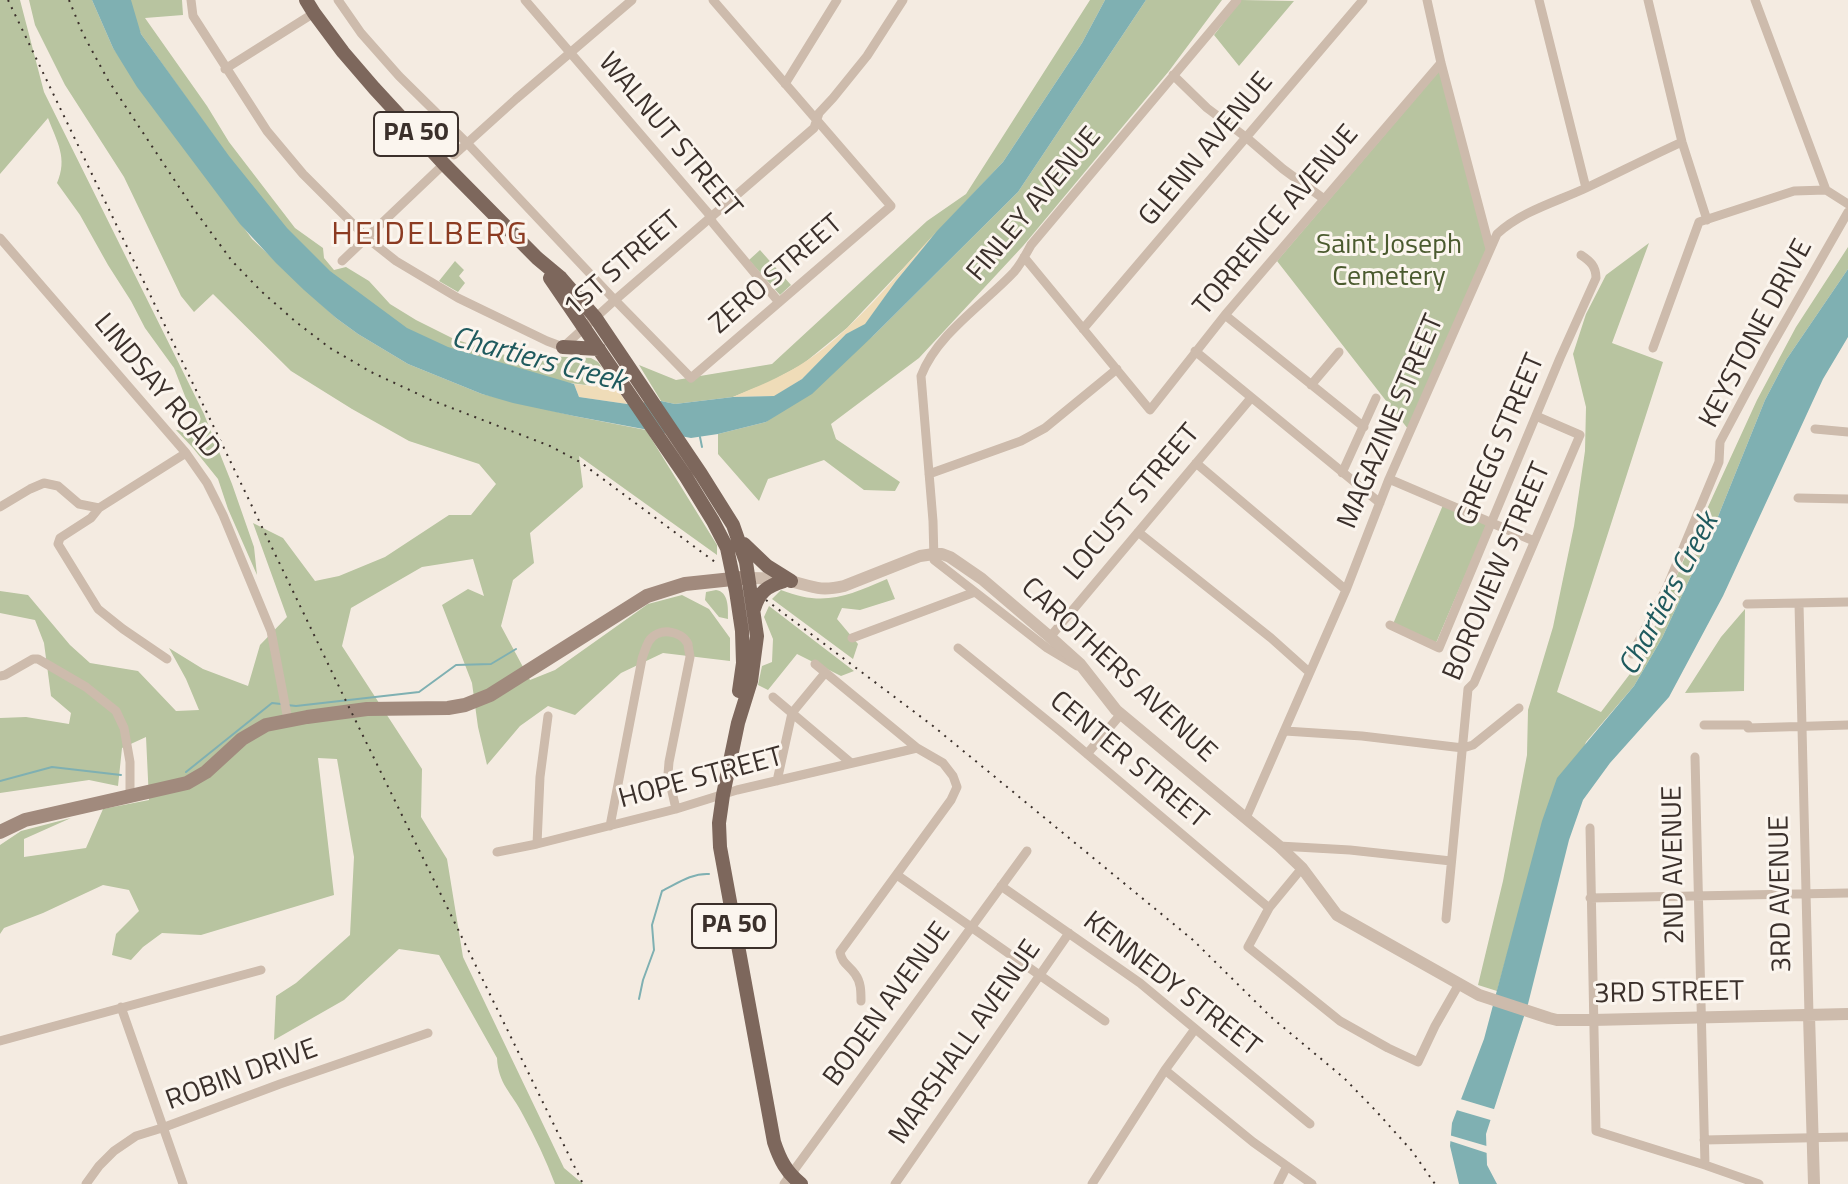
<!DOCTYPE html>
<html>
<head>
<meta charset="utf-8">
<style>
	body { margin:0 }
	canvas { display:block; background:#f4ebe1 }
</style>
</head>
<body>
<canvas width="1848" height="1184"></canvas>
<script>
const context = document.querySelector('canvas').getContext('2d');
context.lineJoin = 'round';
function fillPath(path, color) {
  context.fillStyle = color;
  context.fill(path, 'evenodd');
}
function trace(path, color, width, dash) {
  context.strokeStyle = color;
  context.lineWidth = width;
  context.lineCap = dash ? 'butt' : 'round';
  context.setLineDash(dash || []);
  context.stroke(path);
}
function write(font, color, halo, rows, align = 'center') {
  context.font = font + ' "Titillium Web",sans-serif';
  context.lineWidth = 6;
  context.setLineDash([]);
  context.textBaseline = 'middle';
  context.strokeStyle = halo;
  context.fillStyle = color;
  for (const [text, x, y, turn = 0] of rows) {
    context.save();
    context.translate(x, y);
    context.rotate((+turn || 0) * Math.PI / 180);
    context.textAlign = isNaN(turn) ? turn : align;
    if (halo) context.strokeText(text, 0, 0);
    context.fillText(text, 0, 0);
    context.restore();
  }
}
fillPath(new Path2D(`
	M0,0H20L44,92L204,414L232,484L254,547L257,575L228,509L218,479L193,448L176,430L199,432L174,368L145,328L131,301L108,265L80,215L57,183C68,158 57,142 48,118L0,174Z
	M29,0H92L113,48L252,239L336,318L358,334L408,364L482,394L574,416L646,430L717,545V555L579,456L583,487L530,533L534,563L513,580L501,626L530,680L555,670L648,604L682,595L709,609L730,638V661L663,653L621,673L575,715L548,706L520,726L487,765L478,727L472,683L442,605L468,589L484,596L473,559L422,567L351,608L342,646L422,769L421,817L447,859L463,957L564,1168L583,1184H555C546,1160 535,1137 523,1115C512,1093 498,1084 497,1058L439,955L399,949L344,1000L274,1040L276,996L296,983L350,935L354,857L337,759L318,758L334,895L201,935L162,933L143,947L131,960L112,955L116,934L139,911L129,890L103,885L43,913L4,928L0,934V845L21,831L71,818L24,839V857L86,848L103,809L149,800L146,737L122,748L118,786L89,780L0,793V718L26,717L69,724L71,713L51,696L44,643L35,620L0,613V591L28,595L70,645L90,663L138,671L176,711L199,710L186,679L169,648L203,669L248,686L260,645L287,617L253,523L283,538L315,581L339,576L385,557L449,515H471L496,484L479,464L409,441L352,409L291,371L213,294L194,312L181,296L124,177L65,85L35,25Z
	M127,0H182L183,15L145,18L207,106L229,142L295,228L323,248L324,258L334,270L346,267L369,281L390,304L416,320L454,339L505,355L527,358L544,356L591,358L598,362L617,389L515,376L440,350L371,309L310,260L250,187L141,34Z
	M1090,0H1105L1082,43L1003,162L847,328L803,364L770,382L733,397L675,404L661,401L639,365L676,380L772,364L927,221L966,194Z
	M1146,0H1222L1169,71L1023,246L919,358L831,424L836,439L900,482L895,491L864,490L824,460L768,479L759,501L718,454V434L766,422L874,335L1018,192Z
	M1241,0L1294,1L1239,66L1214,35Z
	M1440,70L1487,249L1408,429L1277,261Z
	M1649,243L1612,343L1663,362L1557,692L1601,712L1639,662L1685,557L1757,400L1796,327L1848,247V269L1786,360L1765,400L1713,529L1662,638L1634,686L1586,742L1516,922L1497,991L1478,985L1503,881L1527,755L1528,710L1553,627L1574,526L1585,451L1586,407L1573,354L1586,314L1606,275Z
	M760,250L791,285L780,295L749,260Z
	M455,261L464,270L459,276L465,283L458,292L439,281Z
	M1443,505L1487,524L1436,643L1393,624Z
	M887,579L895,599L860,610L842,608L837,619L858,644L853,659L772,599L781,590C824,607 847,596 887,579Z
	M716,590C729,592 728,608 728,619L719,617L705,600L706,592Z
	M769,606L854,671L841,676L797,654L768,690L758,685L762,666L772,662L773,639L764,617Z
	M1745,609L1744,691L1685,693L1721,637Z`), '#b8c4a0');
fillPath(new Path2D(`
	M937,231L896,281L865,325L846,334L802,379L775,396L733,397C756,387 779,378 800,365C850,335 897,274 937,231Z
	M574,384L617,389L627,404L579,397Z`), '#efdcb8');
fillPath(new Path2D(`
	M92,0H131L141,34L229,156L287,228L330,271L407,328L448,347L574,384L579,397L627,404L661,401L675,404L733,397L774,396L802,379L846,334L865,324L896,281L937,231L1003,162L1082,43L1105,0H1146L1018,192L874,335L812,394L766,422L718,434L691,438L574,416L513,403L482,394L408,364L358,334L336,318L304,290L276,263L240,224L137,87L113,48Z
	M1848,269V337L1823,379L1723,596L1669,697L1610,763L1583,800L1569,840L1528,1004L1486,1134L1487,1165L1497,1184H1459L1450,1146L1452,1123L1484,1039L1542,821L1557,778L1634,686L1662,638L1713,529L1765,400L1786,360Z`), '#7fb0b2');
fillPath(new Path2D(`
	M1457,1098L1497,1110L1494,1121L1453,1109Z
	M1449,1135L1490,1147V1154L1447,1140Z`), '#f4ebe1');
trace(new Path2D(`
	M700,437L702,447
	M287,705L296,706L419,692L456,665L491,664L516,649
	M186,772L272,703L281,704
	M0,781L52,767L121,775
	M639,999L643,980L654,950L652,925L662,891C678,883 692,873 709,874`), '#7fb0b2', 2);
trace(new Path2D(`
	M191,0L193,16L267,131L303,174L367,238L396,261L458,298L547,341L563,347L615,300L814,128L819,113L833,98L867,56L903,0
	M338,0L361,33L399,76L467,143L611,296L691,378L891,206L713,0
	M525,0L708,213L713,223L778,301
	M1427,0L1441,63L1490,249
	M1539,0L1586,188
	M1648,0L1682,142L1707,220
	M1755,0L1826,190L1848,204
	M225,69L314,13
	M1173,75L1207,108L1247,138L1283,169L1324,199
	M785,84L837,0
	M454,155L516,99L632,0
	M0,238L186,453L207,483L223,515L271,631L288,720
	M1024,257L1150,410L1225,315L1441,63
	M342,261L444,164
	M1225,315L1364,427
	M1083,329L1363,0
	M1653,348L1699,222L1794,191L1826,190
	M1195,351L1380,503
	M1311,385L1339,352
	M1815,429L1848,432
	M1196,463L1346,590
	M1342,473L1376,398
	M929,474L1021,441L1045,428L1117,369
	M1389,479L1534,541
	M1798,498L1848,499
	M0,507L30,489L44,483L58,486L79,504L99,508L186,453
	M99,508L91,518L60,538L58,544L98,609L123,629L167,659
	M1138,532L1271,638L1309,672
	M1747,604L1848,602
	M1799,604L1809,1015
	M1390,625L1439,648L1560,358L1596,278C1596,266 1590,261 1581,255
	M1050,637L1251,398
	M852,638L975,592
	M958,648L1060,731L1269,908
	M1632,654L1667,587L1719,462L1720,442L1768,352L1848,212
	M815,664L917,748L943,763L953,776L957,787L951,800L840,952C842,964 849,965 855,974C861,982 861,991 861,1001
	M1077,666L1047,648L934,560L933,521L921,376C937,334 984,304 1014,272C1021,264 1026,254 1031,245L1237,0
	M0,676L5,675L33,659H38L86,687L116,711L124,728L130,762V796
	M773,697L851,763
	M1704,725H1748
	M1748,728L1848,725
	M1285,731L1362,736L1463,748L1473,745L1519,708
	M1087,754L1121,714
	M1695,757L1705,1165
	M777,781L792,713L825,673
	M1246,818L1346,590L1389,479L1497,234C1522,211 1556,202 1586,188C1618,173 1649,157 1682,142
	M610,826L642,659C644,653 646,646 649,641C658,627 681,630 688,644C688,646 690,656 690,657L669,762L668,774L676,809
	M1590,828L1596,1131L1705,1165L1759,1184
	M537,844L540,777L548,716
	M1279,846L1350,850L1451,861
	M497,852L537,844L676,809L737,790L917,748
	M1302,868L1269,908L1248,947L1340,1021L1388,1048L1418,1062L1435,1026L1459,984
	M897,875L1105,1021
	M1001,886L1140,983L1310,1124
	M1590,898L1848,893
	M1446,919L1468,689L1474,683L1580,435L1536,416
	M121,1007L183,1184
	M0,1041L261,970
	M1165,1070L1253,1142L1312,1184
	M1704,1140L1848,1137
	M86,1184L99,1166L114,1151L136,1136L162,1128L280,1084L428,1033
	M784,1184L1027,851
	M895,1184L1069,933
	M1092,1184L1165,1070L1195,1029
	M1278,1184L1287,1166`), '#cdbbac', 9);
trace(new Path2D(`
	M750,578C764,578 780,579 794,582C816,588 822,591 844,586L920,556L934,554H942L950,557L982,579L1050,637L1080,664L1116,710L1279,846L1302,868L1337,915L1479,995L1549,1018L1557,1020H1592L1848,1014
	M1809,1015L1814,1184`), '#cdbbac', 12);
trace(new Path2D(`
	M0,832L25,820L187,783L206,772L242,739L266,725L307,717L367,709L448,708L465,705L490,695L647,596L685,584L742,578`), '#a18a7d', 14);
trace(new Path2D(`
	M306,0L314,13L343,52L374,88L444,164L537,258L561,278L595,317L701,474L733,525L746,562L757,636L751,681L738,723L723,795L719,823L720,847L774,1142C780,1160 786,1172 801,1184
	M550,278L686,477L713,521L727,548L736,591L742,631L743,663L739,691
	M563,347L599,349
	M744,544L767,566L791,581
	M754,609C759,592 767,586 784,581`), '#7d675c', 14);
trace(new Path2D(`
	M8,0L343,695L583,1184
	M69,0L83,34L108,80L193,208L232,261L261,291L296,322L330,348L371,372L431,400L550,446L580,462L715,562
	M766,600L933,726L1193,940L1271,1017L1344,1078L1376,1111L1412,1151L1435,1184`), '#3b302b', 2, [2, 6]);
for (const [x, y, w] of [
	[416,134,84],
	[734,926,84]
]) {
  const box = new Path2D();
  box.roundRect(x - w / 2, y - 22, w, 44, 6);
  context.fillStyle = '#fbf5ee';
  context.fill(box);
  trace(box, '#3b302b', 2);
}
write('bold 26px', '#3b302b', null, [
	["PA 50",416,134],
	["PA 50",734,926]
]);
write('28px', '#3b302b', '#fbf5ee', [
	["WALNUT STREET",669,136,50],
	["GLENN AVENUE",1207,150,-50],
	["FINLEY AVENUE",1035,205,-50],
	["TORRENCE AVENUE",1277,221,-50],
	["1ST STREET",623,265,-41],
	["ZERO STREET",777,275,-41],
	["KEYSTONE DRIVE",1757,334,-62],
	["LINDSAY ROAD",156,387,50],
	["MAGAZINE STREET",1392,422,-67],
	["GREGG STREET",1502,440,-67],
	["LOCUST STREET",1133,503,-50],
	["BOROVIEW STREET",1498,572,-67],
	["CAROTHERS AVENUE",1118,671,43],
	["CENTER STREET",1128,761,40],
	["HOPE STREET",701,779,-15],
	["2ND AVENUE",1675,865,-91],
	["3RD AVENUE",1782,894,-91],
	["KENNEDY STREET",1171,985,38],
	["3RD STREET",1669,994,-1],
	["BODEN AVENUE",888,1005,-54],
	["MARSHALL AVENUE",966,1043,-55],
	["ROBIN DRIVE",242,1076,-20]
]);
write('28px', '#4a5a2e', '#fbf5ee', [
	["Saint Joseph",1389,246],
	["Cemetery",1389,278]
]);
write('italic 30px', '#1f5a5e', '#fbf5ee', [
	["Chartiers Creek",538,361,15],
	["Chartiers Creek",1670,595,-62]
]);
context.letterSpacing = '2px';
write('32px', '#8c3b22', '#fbf5ee', [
	["HEIDELBERG",430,236]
]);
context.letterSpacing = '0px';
</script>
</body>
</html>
